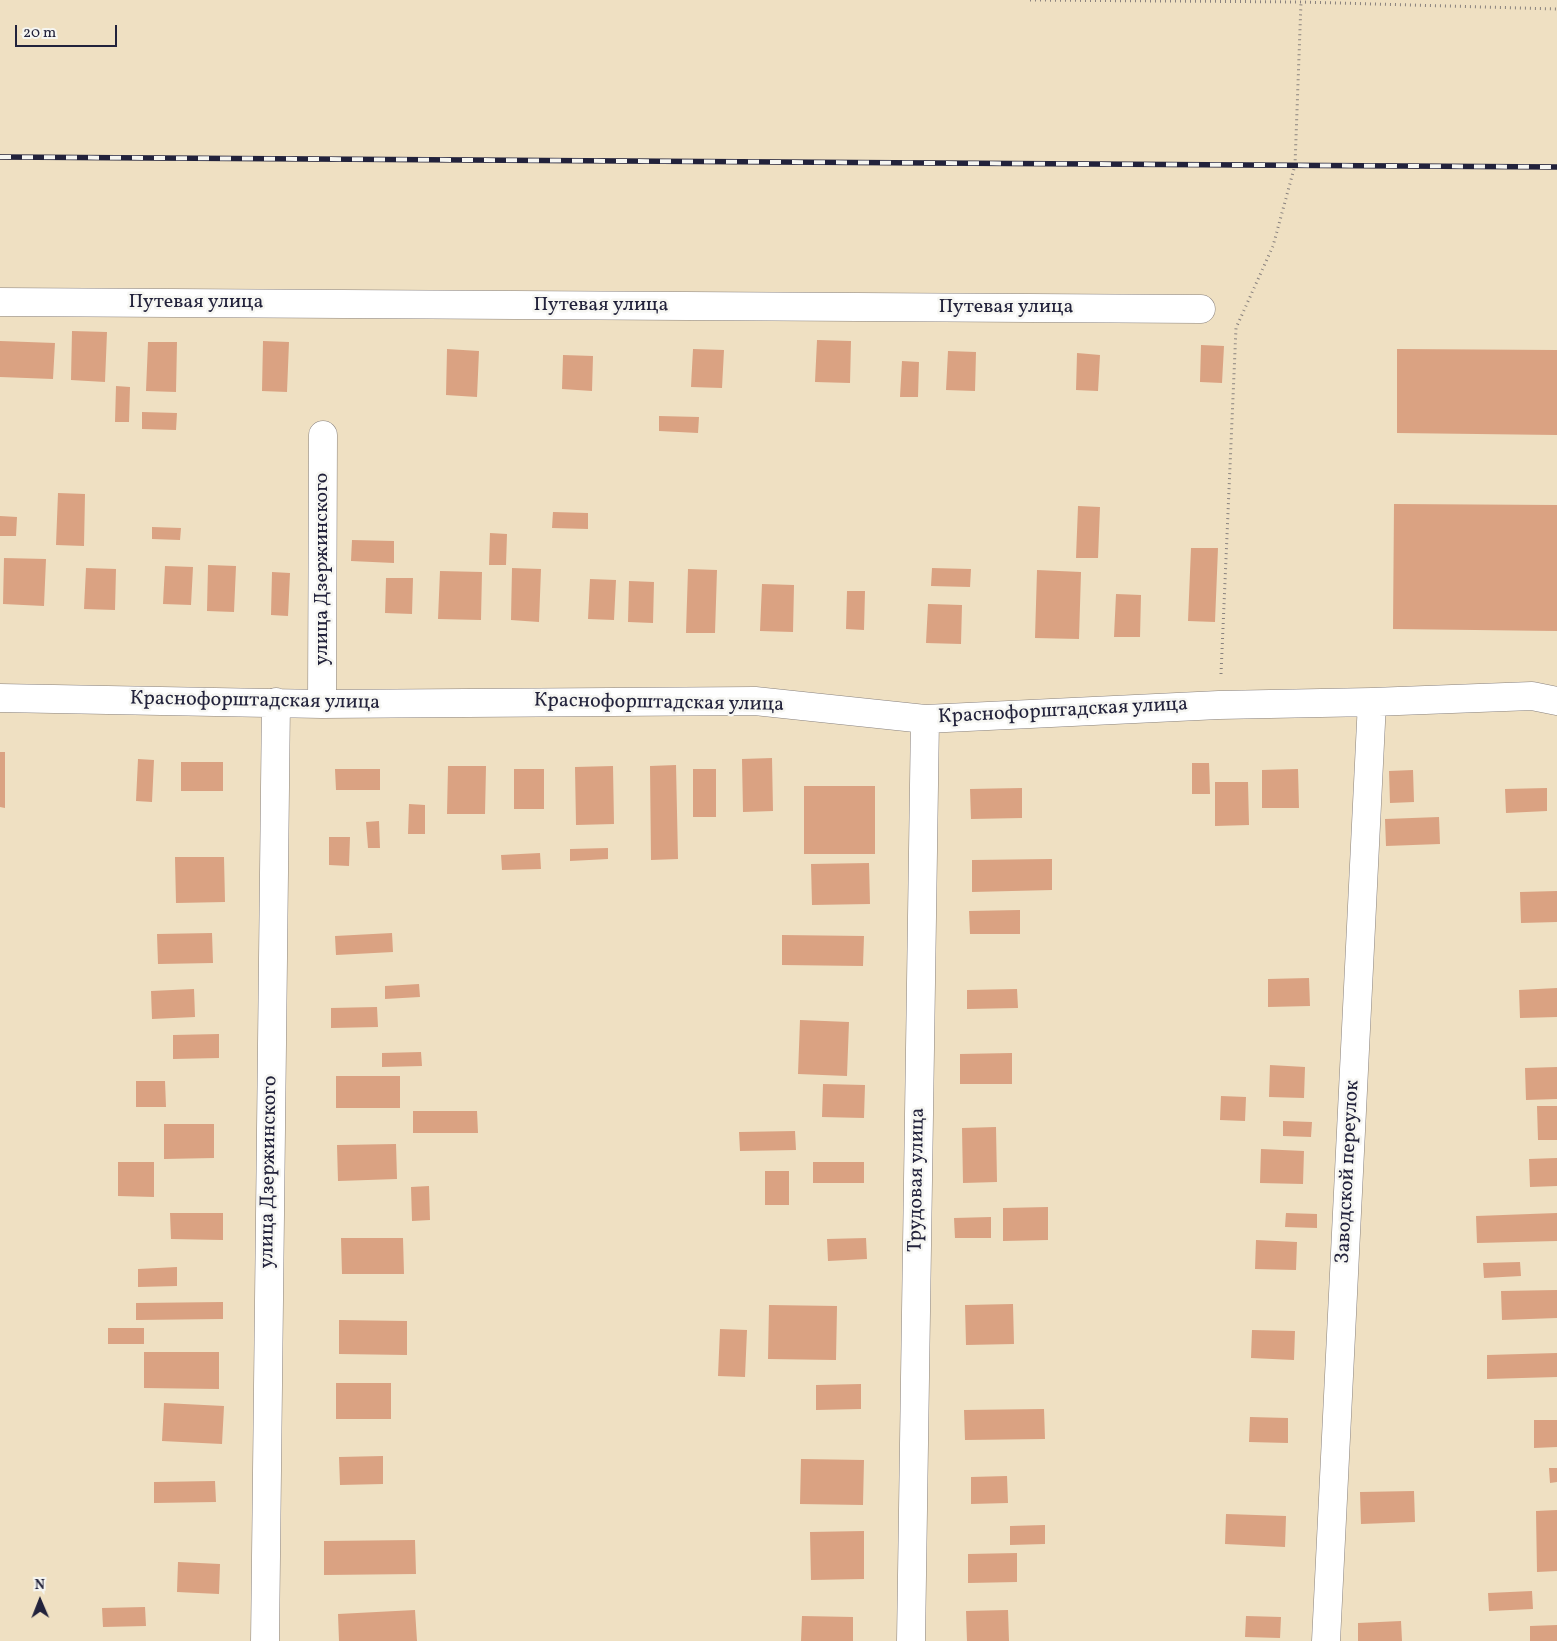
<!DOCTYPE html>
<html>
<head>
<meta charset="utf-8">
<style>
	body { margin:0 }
	#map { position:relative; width:1557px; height:1641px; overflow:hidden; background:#efe0c2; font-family:Vollkorn,serif }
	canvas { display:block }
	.north { position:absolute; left:15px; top:1576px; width:50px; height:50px; -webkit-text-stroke:4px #f6f6f2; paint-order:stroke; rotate:359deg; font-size:14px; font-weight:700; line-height:20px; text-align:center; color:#22223b }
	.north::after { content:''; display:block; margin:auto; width:18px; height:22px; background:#22223b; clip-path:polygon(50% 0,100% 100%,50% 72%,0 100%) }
	.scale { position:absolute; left:15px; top:25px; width:102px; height:22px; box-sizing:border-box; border:2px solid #22223b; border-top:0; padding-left:6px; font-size:15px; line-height:18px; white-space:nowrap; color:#22223b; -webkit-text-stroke:4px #f6f6f2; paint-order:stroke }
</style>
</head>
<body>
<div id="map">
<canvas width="1557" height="1641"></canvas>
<div class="north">N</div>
<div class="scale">20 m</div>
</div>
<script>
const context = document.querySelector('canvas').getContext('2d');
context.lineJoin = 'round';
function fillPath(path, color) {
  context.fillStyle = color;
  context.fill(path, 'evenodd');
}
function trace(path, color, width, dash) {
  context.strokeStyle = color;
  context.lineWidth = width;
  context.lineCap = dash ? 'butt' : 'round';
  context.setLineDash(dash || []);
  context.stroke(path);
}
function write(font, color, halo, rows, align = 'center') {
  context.font = font + ' Vollkorn,serif';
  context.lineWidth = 5;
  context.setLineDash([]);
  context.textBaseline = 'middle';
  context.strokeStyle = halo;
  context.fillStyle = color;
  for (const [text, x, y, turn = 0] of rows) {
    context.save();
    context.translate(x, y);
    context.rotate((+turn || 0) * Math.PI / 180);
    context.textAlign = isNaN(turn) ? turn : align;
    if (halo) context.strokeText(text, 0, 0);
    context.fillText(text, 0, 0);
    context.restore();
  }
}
fillPath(new Path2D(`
	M72,331L107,332L105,382L71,380Z
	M817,340L851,341L850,383L815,382Z
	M0,341L55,343L53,379L0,377Z
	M263,341L289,342L287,392L262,391Z
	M148,342H177L176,392L146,391Z
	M1201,345L1224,346L1222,383L1200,382Z
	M447,349L479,351L477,397L446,395Z
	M693,349L724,350L722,388L691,387Z
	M1397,349L1557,350V435L1397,433Z
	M948,351L976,352L975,391L946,390Z
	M1077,353L1100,355L1098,391L1076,390Z
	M563,355L593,356L592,391L562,389Z
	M902,361L919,362L918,397H900Z
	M116,386L130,387L129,422H115Z
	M142,412L177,413L176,430L142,429Z
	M659,416L699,417L698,433L659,431Z
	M58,493L85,494L84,546L56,545Z
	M1394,504L1557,505V631L1393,629Z
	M1078,506L1100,507L1098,558H1076Z
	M553,512L588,513V529L552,528Z
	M0,516L17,517L16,536H0Z
	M152,527L181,528L180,540L152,539Z
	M490,533L507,534L506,565H489Z
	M352,540L394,541V563L351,561Z
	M1191,548H1218L1215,622L1188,621Z
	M4,558L46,559L44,606L3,604Z
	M208,565L236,566L234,612L207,611Z
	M165,566L193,567L191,605L163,604Z
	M86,568L116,569L115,610L84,609Z
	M512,568L541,569L539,622L511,620Z
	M932,568L971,569L970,587L931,586Z
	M688,569L717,570L715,633H686Z
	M1037,570L1081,572L1079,639L1035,638Z
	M440,571L482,572L481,620L438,619Z
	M272,572L290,573L288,616L271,615Z
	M386,578H413L412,614L385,613Z
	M590,579L616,580L614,620L588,619Z
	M629,581L654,582L653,623L628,622Z
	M762,584L794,585L793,632L760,631Z
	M847,591H865L864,630L846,629Z
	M1116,594L1141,595L1140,637H1114Z
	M928,604L962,605L961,644L926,643Z
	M0,752H5V808L0,807Z
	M772,758L773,811L743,812L742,759Z
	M138,759L154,760L152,802L136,801Z
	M181,762H223V791H181Z
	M1192,763H1209L1210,794H1192Z
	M676,765L678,859L651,860L650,766Z
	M448,766H486L485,814H447Z
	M613,766L614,824L576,825L575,767Z
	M335,769H380V790H336Z
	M514,769H544V809H514Z
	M693,769H716V817H693Z
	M1298,769L1299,808H1262V770Z
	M1413,770L1414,802L1390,803L1389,771Z
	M1215,782H1248L1249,825L1215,826Z
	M804,786H875V854H804Z
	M1022,788V818L971,819L970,789Z
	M1547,788V811L1506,813L1505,789Z
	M409,804L425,805V834H408Z
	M1439,817L1440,844L1386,846L1385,819Z
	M379,821L380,848H368L366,822Z
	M329,837H350L349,866L329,865Z
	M608,848V859L570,861V849Z
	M540,853L541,869L502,870L501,855Z
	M175,857H224L225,902L176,903Z
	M1052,859V890L972,892V860Z
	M869,863L870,904L812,905L811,864Z
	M1557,891V922L1521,923L1520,892Z
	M1020,910V934H970L969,911Z
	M212,933L213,963L158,964L157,934Z
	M392,933L393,952L336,955L335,936Z
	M782,935L864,936L863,966L782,965Z
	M1309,978L1310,1006L1268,1007V979Z
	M419,984L420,997L385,999V986Z
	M1557,988V1017L1520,1018L1519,990Z
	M194,989L195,1017L152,1019L151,991Z
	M1017,989L1018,1008L967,1009V990Z
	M377,1007L378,1027L331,1028V1008Z
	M800,1020L849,1022L847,1076L798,1074Z
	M219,1034V1058L173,1059V1035Z
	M421,1052L422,1066L382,1067V1053Z
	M1012,1053V1084H960V1054Z
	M1270,1065L1305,1067L1304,1098L1269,1097Z
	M1557,1067V1099L1526,1100L1525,1068Z
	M336,1076H400V1108H336Z
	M136,1081H165L166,1107H136Z
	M823,1084L865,1085L864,1118L822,1117Z
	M1221,1096L1246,1097L1245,1121L1220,1120Z
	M1537,1106H1557V1140H1538Z
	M413,1111H477L478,1133H413Z
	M1283,1121L1312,1122L1311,1137L1283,1136Z
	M164,1124H214V1158L164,1159Z
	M996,1127L997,1182L963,1183L962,1128Z
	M795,1131L796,1150L740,1151L739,1132Z
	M396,1144L397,1179L338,1181L337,1145Z
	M1261,1149L1304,1151L1303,1184L1260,1183Z
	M1557,1158V1186L1530,1187L1529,1159Z
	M118,1162H154V1197L118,1196Z
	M813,1162H864V1183H813Z
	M765,1171H789V1205H765Z
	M429,1186L430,1220L412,1221L411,1187Z
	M1048,1207V1240L1003,1241V1208Z
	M170,1213H223V1240L171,1239Z
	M1286,1213L1317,1214V1228L1285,1227Z
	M1557,1213V1241L1477,1243L1476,1216Z
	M991,1217V1238H955L954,1218Z
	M341,1238H403L404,1274H342Z
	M866,1238L867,1259L828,1261L827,1239Z
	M1256,1240L1297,1242L1296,1270L1255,1269Z
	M1520,1262L1521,1276L1484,1278L1483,1263Z
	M177,1267V1286L138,1287V1269Z
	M1557,1290V1318L1502,1320L1501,1291Z
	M223,1302V1319L136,1320V1303Z
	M1013,1304L1014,1344L966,1345L965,1305Z
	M769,1305L837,1306L836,1360L768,1359Z
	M339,1320L407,1321V1355L339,1354Z
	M108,1328H144V1344H108Z
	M720,1329L747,1330L745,1377L718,1376Z
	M1252,1330L1295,1331L1294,1360L1251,1358Z
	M144,1352H219V1389L144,1388Z
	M1557,1353V1377L1487,1379V1355Z
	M336,1383H391V1419H336Z
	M861,1384V1409L816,1410V1385Z
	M164,1403L224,1406L222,1444L162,1441Z
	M1044,1409L1045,1439L965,1440L964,1410Z
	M1250,1417L1288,1418V1443L1249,1442Z
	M1534,1420H1557V1447L1534,1448Z
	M383,1456V1484L340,1485L339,1457Z
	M801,1459L864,1460L863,1505L800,1504Z
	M1549,1468H1557V1482L1550,1483Z
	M1007,1476L1008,1503L971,1504V1477Z
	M215,1481L216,1502L154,1503V1482Z
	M1414,1491L1415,1522L1361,1524L1360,1492Z
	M1557,1510V1571L1537,1572L1536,1511Z
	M1226,1514L1286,1516L1285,1547L1225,1544Z
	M1045,1525V1544L1010,1545V1526Z
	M864,1531V1579L811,1580L810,1532Z
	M415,1540L416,1574L324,1575V1541Z
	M1017,1553V1582L968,1583V1554Z
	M178,1562L220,1564L219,1594L177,1592Z
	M1532,1591L1533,1609L1489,1611L1488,1593Z
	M145,1607L146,1626L103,1627L102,1608Z
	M415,1610L417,1641H339L338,1614Z
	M1008,1610L1009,1641H967L966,1611Z
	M802,1616L853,1617V1641H801Z
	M1246,1616L1281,1617L1280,1638L1245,1637Z
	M1401,1621L1402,1641H1358V1623Z
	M1557,1625V1641H1530V1626Z`), '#daa282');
const street = new Path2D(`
	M0,302L1201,309
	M0,698L322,704L755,701L925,719L1219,705L1372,702L1532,696L1557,701
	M322,704L323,435
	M265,1641L276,702
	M911,1641L925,719
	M1326,1641L1372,702`);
trace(street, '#88817e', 29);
trace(new Path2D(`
	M1030,0L1301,2L1557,9
	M1221,674L1236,328L1273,246L1295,165L1301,2`), '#88817e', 3, [1, 4]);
trace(street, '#fff', 28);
const rail = new Path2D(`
	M0,157L1557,167`);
trace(rail, '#22223b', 5.5);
trace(rail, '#f6f6f2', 4, [11]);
write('20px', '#22223b', '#f6f6f2', [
	["Путевая улица",196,303],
	["Путевая улица",601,306],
	["Путевая улица",1006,308],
	["улица Дзержинского",323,569,-90],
	["Краснофорштадская улица",255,702,1],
	["Краснофорштадская улица",659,704,1],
	["Краснофорштадская улица",1063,712,-3],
	["улица Дзержинского",270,1172,-89],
	["Заводской переулок",1349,1172,-87],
	["Трудовая улица",918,1180,-89]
]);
</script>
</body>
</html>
